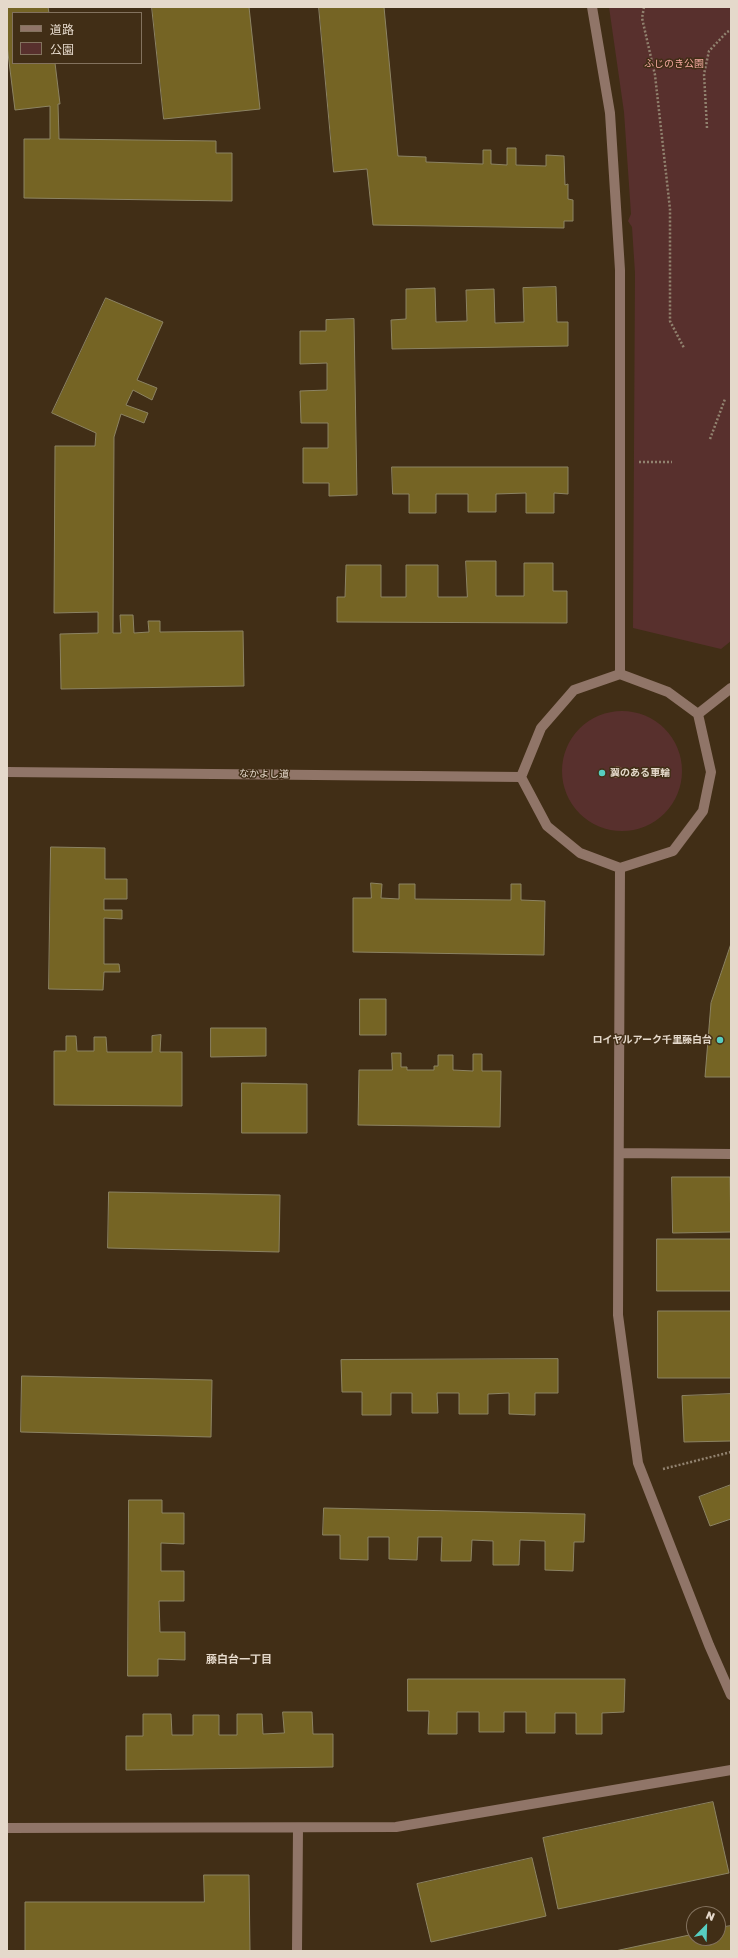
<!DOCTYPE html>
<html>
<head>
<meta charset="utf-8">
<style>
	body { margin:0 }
	#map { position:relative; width:738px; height:1958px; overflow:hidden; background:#412e16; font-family:"Golos Text","Noto Sans JP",sans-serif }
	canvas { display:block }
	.frame { position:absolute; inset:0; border:8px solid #e5d9cb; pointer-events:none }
	.legend { position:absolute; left:12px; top:12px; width:130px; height:52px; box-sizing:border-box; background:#412e16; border:1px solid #83725e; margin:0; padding:5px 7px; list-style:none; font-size:12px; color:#e5d9cb }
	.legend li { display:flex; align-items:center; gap:8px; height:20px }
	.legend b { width:20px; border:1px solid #83725e }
	.north { position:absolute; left:686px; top:1906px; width:40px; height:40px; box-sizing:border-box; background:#412e16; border:1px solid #83725e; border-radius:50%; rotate:23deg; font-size:11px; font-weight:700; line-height:16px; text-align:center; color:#e5d9cb }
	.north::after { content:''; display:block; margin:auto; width:14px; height:18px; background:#57cec1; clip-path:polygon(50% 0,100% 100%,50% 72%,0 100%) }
</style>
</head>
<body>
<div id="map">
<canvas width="738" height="1958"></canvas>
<div class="frame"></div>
<ul class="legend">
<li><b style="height:5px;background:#907568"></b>道路</li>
<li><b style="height:11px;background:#58302d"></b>公園</li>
</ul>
<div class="north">N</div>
</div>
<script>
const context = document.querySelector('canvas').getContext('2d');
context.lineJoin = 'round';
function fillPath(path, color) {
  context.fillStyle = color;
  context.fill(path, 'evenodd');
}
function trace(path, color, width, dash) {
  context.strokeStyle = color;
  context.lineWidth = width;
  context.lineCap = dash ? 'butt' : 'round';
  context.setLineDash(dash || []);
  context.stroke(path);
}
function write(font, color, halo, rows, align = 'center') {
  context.font = font + ' "Golos Text","Noto Sans JP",sans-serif';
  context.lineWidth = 3;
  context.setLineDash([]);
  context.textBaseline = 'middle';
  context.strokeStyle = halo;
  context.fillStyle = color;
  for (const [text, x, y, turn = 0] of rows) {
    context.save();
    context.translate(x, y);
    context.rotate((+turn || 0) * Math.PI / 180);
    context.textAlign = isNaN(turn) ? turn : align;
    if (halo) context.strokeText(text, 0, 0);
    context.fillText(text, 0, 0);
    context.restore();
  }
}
fillPath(new Path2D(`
	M609,7H731V641L721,649L633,628L635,273L632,227L628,221L631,214L624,112Z
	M562 771a60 60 0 1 1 120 0a60 60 0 1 1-120 0Z`), '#58302d');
const building = new Path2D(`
	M7,7H48L49,13H13V63H55L60,104H58L59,139L216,141V153H232V201L24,198V139H50V106L15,110L7,45Z
	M152,7H249L260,109L164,119Z
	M319,7H384L398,156L426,157V162L483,164V150H491V164L507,165V148H516V165L546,166V155L564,156L565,185L568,184V199L573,200V221H564V228L373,225L367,169L334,172Z
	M556,287L557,322H568V346L392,349L391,320L406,319V289L435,288L436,322L467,321L466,290L494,289L495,323L524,322L523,288Z
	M106,298L163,322L137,380L157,388L152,400L133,390L126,405L148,413L144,423L121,414L114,437L113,633H121L120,615H133L134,633L149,632L148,621H160V632L243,631L244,686L61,689L60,634L98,633V612L54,613L55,446H95L96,433L52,413Z
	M354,319L357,495L329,496V483H303V448H328V423H301L300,391L327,390V363L300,364V331H326V320Z
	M392,467H568V494L554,493V513H526V493L496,494V512H468V494H436V513H409V494H393Z
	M466,561H496V596H524V563H553V591H567V623L337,622V597H345L346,565H381V597H406V565H438V597H467Z
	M51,847L105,848V879H127V899H104V910H122V919L104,918V964H119L120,972H104L103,990L49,989Z
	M371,883L382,884L381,898L399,899V884H415V899L511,900V884H521V900L545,901L544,955L353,952V898H371Z
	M731,944V1077H705L711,1003Z
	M360,999H386V1035H360Z
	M211,1028H266V1056L211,1057Z
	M161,1035L160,1052H182V1106L54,1105V1051H66V1036H76L77,1051H94V1037H106L107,1052H152V1036Z
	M392,1053H401V1067H407V1070H434V1066H438V1055H453V1070L473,1071V1054H482V1071H501L500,1127L358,1125L359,1070H392Z
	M242,1083L307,1084V1133H242Z
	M672,1177H730L731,1232L673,1233Z
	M109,1192L280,1195L279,1252L108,1248Z
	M657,1239H731V1291H657Z
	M658,1311H731V1378H658Z
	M558,1359V1393H535V1415L509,1414V1393L488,1394V1414H459V1393H437L438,1413H412V1393H391V1415H362V1392H342L341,1360Z
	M22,1376L212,1380L211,1437L21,1432Z
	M731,1394V1441L684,1442L682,1396Z
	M731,1485V1519L710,1526L699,1497Z
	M129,1500H162V1513H184V1544L161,1543V1571H184V1601H159L160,1632H185V1660L158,1659V1676H128Z
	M324,1508L585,1514L584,1542H574L573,1571L545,1570V1541L520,1540L519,1565H493V1541L472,1540L471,1561H441L442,1537H418L417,1560L389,1559V1537H368V1560L340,1559V1535H323Z
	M408,1679H625L624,1712L602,1713V1734H576V1713H555V1733H526V1712H504V1732H479V1712H457V1734H428L429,1711H408Z
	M283,1712H312L313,1734H333V1767L126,1770V1736H143V1714H171L172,1735H193V1715H219V1735H237V1714H262L263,1734L284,1733Z
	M713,1802L729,1873L558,1909L543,1838Z
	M532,1858L546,1916L431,1942L417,1884Z
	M204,1875H249L250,1951H25V1902H204Z
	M731,1926V1951H615L694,1934V1938H718V1928Z`);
fillPath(building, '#756424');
trace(building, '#8c8363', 1);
trace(new Path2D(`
	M644,7L642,18L655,75L670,209V321L684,348
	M707,128L704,74L709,51L727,32L731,30
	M710,439L725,399
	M639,462H672
	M663,1469L731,1452`), '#91826f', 2.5, [2, 2]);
trace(new Path2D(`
	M592,7L610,113L620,270V674
	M620,674L668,692L698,714L711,772L703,811L673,851L620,868L580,853L547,826L521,777L541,728L574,690Z
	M698,714L731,688
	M7,772L521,777
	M620,868L618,1315L638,1463L709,1645L731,1695
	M619,1153L731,1154
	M7,1828L396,1827L731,1770
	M297,1951L298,1828`), '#907568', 10);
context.fillStyle = '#a57263';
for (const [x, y] of [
	[617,772]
]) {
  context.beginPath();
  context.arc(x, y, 6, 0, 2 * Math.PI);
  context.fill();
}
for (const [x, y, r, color] of [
	[602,773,4,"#57cec1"],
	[720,1040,4,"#57cec1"]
]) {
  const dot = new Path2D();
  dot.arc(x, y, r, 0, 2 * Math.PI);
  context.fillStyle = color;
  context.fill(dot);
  trace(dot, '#412e16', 1.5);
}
write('10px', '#f6a9a2', '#412e16', [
	["ふじのき公園",674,64]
]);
write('bold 10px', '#e5d9cb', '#412e16', [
	["翼のある車輪",610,773],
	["ロイヤルアーク千里藤白台",712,1040,"right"]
], 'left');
write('10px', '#e5d9cb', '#412e16', [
	["なかよし道",264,774,1]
]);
write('bold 11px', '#e5d9cb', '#412e16', [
	["藤白台一丁目",239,1660]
]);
</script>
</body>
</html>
